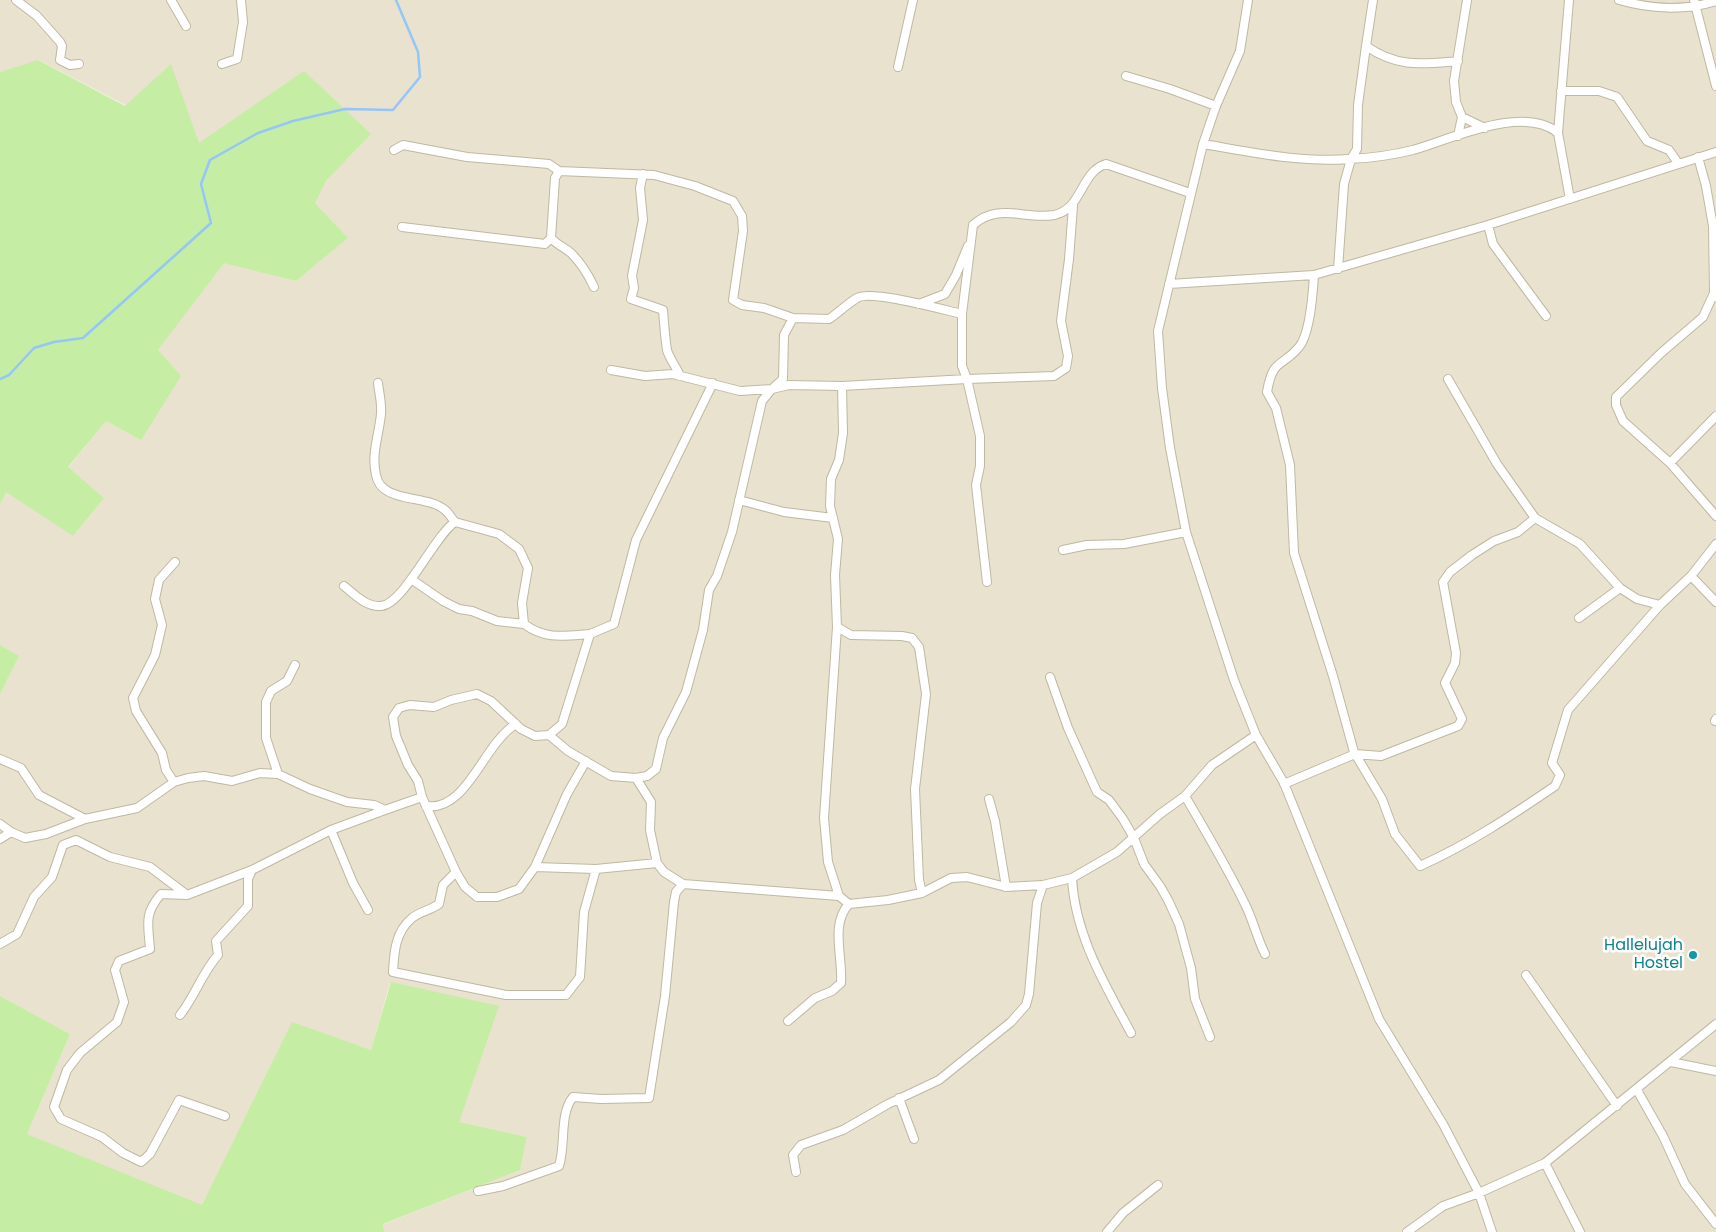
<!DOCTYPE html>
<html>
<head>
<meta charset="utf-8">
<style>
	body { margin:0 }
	canvas { display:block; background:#f3efe1 }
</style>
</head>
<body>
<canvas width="1716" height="1232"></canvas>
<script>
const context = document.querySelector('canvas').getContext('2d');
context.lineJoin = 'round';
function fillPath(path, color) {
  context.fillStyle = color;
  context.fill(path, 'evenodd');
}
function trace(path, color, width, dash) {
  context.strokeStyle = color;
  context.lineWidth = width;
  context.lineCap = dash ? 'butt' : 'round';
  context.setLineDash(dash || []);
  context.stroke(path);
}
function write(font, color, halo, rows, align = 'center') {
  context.font = font + ' Poppins,sans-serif';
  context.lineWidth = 5;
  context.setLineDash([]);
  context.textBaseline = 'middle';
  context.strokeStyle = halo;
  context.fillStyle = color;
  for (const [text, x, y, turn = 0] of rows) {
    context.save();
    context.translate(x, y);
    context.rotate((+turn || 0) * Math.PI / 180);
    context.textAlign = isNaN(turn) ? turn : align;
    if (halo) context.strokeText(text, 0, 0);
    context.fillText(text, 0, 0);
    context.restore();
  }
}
fillPath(new Path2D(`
	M0,0H1716V1232H384L382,1225L520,1170L527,1137L459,1122L390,982L371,1050L292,1023L202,1206L27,1134L70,1034L0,996V694L19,656L0,645V504L6,491L73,536L104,498L68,468L106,421L141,440L158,350L224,262L296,281L348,238L315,203L326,181L371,134L199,143L39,60L0,72Z`), '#e8e2ce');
fillPath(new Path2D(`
	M38,60L125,106L171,64L199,143L304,71L371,134L326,181L315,203L348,238L296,281L224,263L158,350L181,376L141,440L106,421L68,467L104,498L73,536L6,492L0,504V72Z
	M0,645L19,656L0,694Z
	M391,982L499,1006L459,1122L527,1137L520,1170L383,1224L384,1232H0V996L70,1034L27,1134L202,1205L292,1022L371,1050Z`), '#c5eda4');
trace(new Path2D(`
	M0,379L9,375L34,348L54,342L83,338L211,223L201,184L210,160L258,133L293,121L345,109L393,110L420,77L418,52L396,0`), '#95c6f8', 2.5);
const minor = new Path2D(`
	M16,0L37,16L60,42L62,46L60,60L70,65L79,64
	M171,0L186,26
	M1248,0L1240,51L1216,106L1203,144L1158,331L1162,388L1170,448L1186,532L1234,680L1256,735L1284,783L1379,1019L1443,1124L1479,1193L1545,1163L1716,1024
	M1373,0L1366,46C1398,68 1421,64 1458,61
	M1619,0C1650,9 1685,11 1716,1
	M1694,0L1716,86
	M222,64L237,59L243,22L241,0
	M898,67L913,0
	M1126,76L1170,89L1216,106
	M1561,91H1599L1617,97L1647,141L1669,150L1678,163
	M1462,117L1485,128
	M1558,133L1569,0
	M1458,136L1462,117L1456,102L1454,81L1467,0
	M1203,144C1251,152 1301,163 1349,159C1370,158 1393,155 1413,150C1452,139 1523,104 1558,133L1570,199
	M394,150L403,145L467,157L549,164L559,171
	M1698,157L1706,186L1713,226L1714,293L1716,297
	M643,174L640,188L643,220L632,276L634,288L631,299L663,310C664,324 665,337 667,350C669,358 677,368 680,376
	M1488,225L1493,244L1546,316
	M402,227L545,244L551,238L555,178L559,171L654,175L695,186L733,201L742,216L743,231L733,300L742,305L764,308L793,318L829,319C838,313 847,304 857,298C870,289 944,310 962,314L973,225C998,202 1025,220 1054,215C1083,209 1080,172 1106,164L1190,193
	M551,238C557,245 564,247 571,253C581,263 588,274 594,287
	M1338,269L1344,184L1351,159L1357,149L1358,105L1366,46
	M1314,275C1313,292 1310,334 1299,347C1282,368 1273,357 1267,392L1276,408L1290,465L1294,553L1333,676L1354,752L1382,799L1395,834L1420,866C1469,844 1511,816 1555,786L1560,775L1552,763L1568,710L1660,605L1691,576L1716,544
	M1169,284L1314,275L1488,225L1716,152
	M1714,293L1703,317L1661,353L1616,397V405L1623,421L1670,463L1716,516
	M919,304L945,294L956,275L968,246
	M962,314V366L967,379L1054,376L1066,368L1068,356L1061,321L1069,259L1073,206
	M611,370L645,376L673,374L740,391L772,389L783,379L784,335L793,318
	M1448,379L1497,464L1535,518L1580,544L1620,588L1637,599L1660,605
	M378,383C379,392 382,404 381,414C379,435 371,454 376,475C381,504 427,494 445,510C449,513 452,519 455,522
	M1670,463L1716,416
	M739,500L784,512L833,518
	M1063,550L1087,545L1124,544L1186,532
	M1691,576L1716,602
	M411,579L443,601L459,609L472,611L497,621L524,624
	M344,586C355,595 366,607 381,606C404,604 434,536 455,522L499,534L519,549L528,568L522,603L524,624C546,640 564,636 590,634
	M1579,618L1620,588
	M837,627L851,635L902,636L912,638L919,647L926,694L915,789L919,880L922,893
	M1050,677L1068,728L1097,792L1109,800L1123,819L1134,838L1144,864L1160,886L1168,900L1179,924L1191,968L1195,999L1210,1037
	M1715,721L1716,719
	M549,735L568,751L611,776L636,778L647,776L656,769L663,738L686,692L703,630L709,590L717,576L732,532L762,401L772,389L789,385L842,386L967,379L980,436V466L976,485L987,582
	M0,759L21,768L39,795L85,819
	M278,774L266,738V702L271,691L287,681L295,665
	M636,778L651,802L650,830L657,863
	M174,782L166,770L162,753L136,711L133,698L155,655L162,625L155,599L159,580L175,562
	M1284,784L1355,754L1381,756L1458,726L1462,719L1445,683L1455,663L1456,653L1443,582L1450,572L1472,555L1494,541L1518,532L1535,518
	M1185,796C1206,832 1227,867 1245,904C1253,920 1257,938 1265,954
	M989,799L995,821L1006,887
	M426,806C467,812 483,744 516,724
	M0,824L11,832
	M331,830L353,883L368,910
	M0,839L11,832L25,838L46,834L85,819L137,808L174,782L188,778L204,776L232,781L260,773L278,774L310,789L347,802L374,805L385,810L422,797
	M535,867L567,794L586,761
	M596,869L535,867L519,889L497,897H477L465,887L456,872L443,885L439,904C431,910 419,912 412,918C395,932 394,953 393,972L506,995H566L580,977L584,912L596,869L657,863L664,872L683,884L839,896L849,904L888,900L922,893L951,878L967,877L1006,887L1043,885L1072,878L1117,852L1160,814L1185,796L1212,765L1256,735
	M456,872L422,797L418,781L408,765L396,736L393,717L399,708L410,705L434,707L451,700L477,694L491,701L521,729L535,736L549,735L562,724L590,634L614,624L636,540L713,383
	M1072,878C1075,935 1104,983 1131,1033
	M839,896L828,862L824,818L837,627L835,575L838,539L830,506L831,479L839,460L843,433L842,386
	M0,944L17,934L34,897L52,877L63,845L76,840L110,857L150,867L187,895
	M1526,975L1617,1106
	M180,1015C195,996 202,973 218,955L216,941L248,906V879L252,870
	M788,1021L815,998L832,991L841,983C843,957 830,924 849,904
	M1671,1062L1716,1071
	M1637,1090L1663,1136L1685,1184L1716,1224
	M899,1098L914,1139
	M225,1116L179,1100L150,1154L141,1162L123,1153L102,1137L61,1119L54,1107L67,1070L80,1053L117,1022L124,1002L115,970L119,961L150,949C148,923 144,914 161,894L187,895L252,870L331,830L385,810
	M1545,1163L1580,1232
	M796,1172L793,1155L801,1145L843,1130L888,1104L939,1080L1011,1022L1026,1005L1029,994L1037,903L1043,885
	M478,1191L503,1186L559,1166C566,1145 559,1114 573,1097L601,1099L649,1098L665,996L674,902L676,892L683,884
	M1107,1232L1123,1213L1158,1185
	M1407,1232L1443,1206L1479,1193L1492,1232`);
trace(minor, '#bfb8a3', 10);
trace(minor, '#fff', 8);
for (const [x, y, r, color] of [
	[1693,955,5,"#0f9aa8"]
]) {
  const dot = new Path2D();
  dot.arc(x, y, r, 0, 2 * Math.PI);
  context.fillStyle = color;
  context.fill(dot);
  trace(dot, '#fff', 2);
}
write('16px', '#0d838f', '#fff', [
	["Hallelujah",1683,946],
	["Hostel",1683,964]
], 'right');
</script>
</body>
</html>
